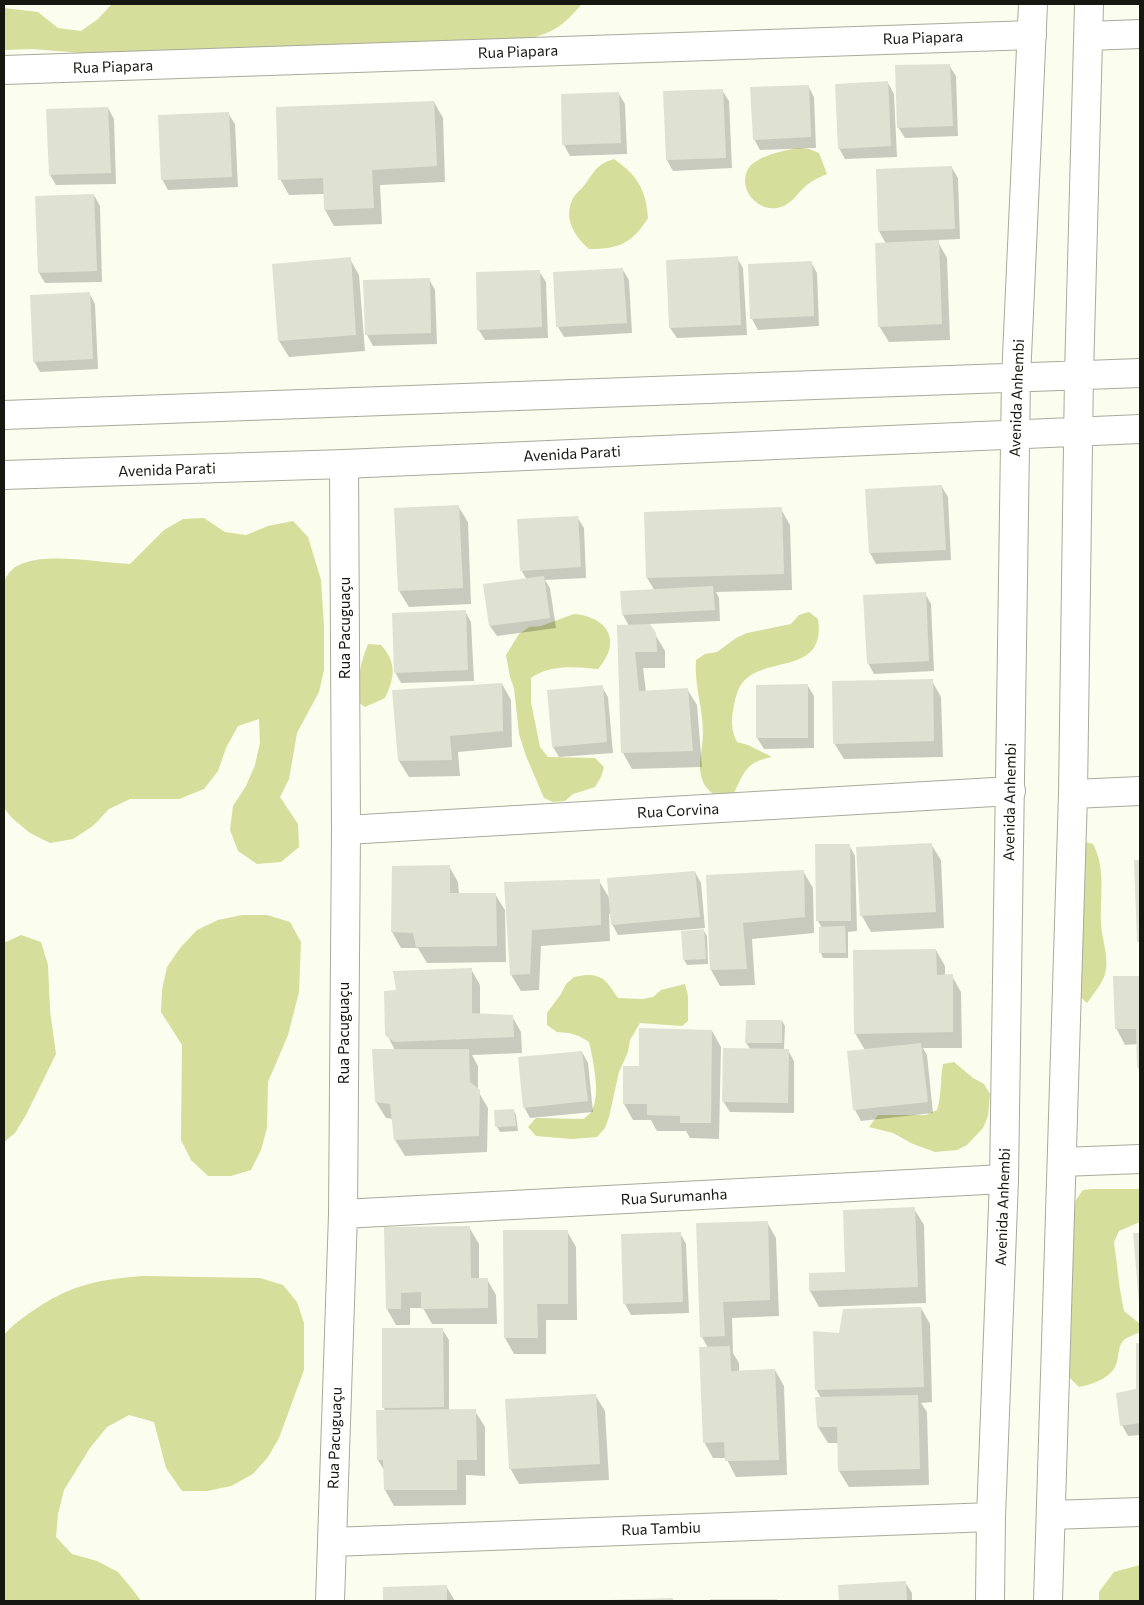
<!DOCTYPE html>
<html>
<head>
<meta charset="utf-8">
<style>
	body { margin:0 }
	#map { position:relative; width:1144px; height:1605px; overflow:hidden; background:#fbfdee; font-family:Commissioner,sans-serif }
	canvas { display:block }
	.frame { position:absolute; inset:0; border:5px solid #161711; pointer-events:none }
</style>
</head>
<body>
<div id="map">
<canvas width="1144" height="1605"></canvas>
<div class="frame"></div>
</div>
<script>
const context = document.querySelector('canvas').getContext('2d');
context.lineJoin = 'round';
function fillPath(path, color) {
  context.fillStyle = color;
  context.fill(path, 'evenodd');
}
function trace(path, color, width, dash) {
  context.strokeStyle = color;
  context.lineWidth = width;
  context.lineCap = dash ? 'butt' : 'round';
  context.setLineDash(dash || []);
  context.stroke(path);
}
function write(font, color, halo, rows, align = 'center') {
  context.font = font + ' Commissioner,sans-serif';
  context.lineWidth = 4;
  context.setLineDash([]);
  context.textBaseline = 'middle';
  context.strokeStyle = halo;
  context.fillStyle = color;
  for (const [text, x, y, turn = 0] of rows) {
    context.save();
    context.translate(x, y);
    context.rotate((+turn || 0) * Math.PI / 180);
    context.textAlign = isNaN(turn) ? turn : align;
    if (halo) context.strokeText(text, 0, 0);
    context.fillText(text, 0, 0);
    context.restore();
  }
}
fillPath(new Path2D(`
	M112,4H582C561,28 554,32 524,40L129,54L82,53L33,49L4,50V8L38,12L58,28L81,31L98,19Z
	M798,148L809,149L819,153L827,174C820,177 813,180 807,185C798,192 793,203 781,207C761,214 738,192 747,171C753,157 784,150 798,148Z
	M614,159C637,175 646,189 648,218C632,243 620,249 589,249C574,236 563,218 573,198C577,192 584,187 588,180C597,168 598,164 614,159Z
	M204,518L225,532L246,535L268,526L293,521L308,537L321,580L324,626V670L319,692L297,733L289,779L280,797L298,824L299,847L281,862L257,864L238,851L230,830L233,806L246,786L255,765L260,743L259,719L238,726L226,748L218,771L204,789L179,799H130L109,809L93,826L73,839L50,843L30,833L12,818L4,808V581C7,576 11,569 17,566C46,551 97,563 130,564L164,530L183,519Z
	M809,612L818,619C826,672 773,657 747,678C739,684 736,695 734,705C731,718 731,731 737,742L748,745L772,757C745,762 744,773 733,795L720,798C712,793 705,789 702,779C697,764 703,749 703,733C703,708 694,685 696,660L705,654L717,652L736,638L747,633L791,624L799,615Z
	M574,614C609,617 622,642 598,669C574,667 551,664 531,678V702L540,747L548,757L595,758L604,767L601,777L595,787L573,794L565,801L553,802L544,798L526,756L519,734L514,688L510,677L506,655L519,634L529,627L541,626Z
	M368,644L381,645C397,663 395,677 385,698L365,707L359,703C358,678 359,667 368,644Z
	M1082,841L1093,844C1106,868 1100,897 1101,924C1102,939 1108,954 1106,970C1104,982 1094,993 1087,1003L1078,995Z
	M242,915H267L290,922L301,942L299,992L288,1035L268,1082L267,1128L261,1150L251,1170L231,1176H208L191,1160L181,1140L182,1045L161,1012L162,990L167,967L180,948L197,930L218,920Z
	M21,935L41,942L48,965L50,1011L56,1054L26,1115L15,1133L4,1142V943Z
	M585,975C606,975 607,983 618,998L642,999L653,997L661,990L685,984L688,996V1021L682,1026L640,1023L630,1040L628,1052L619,1072L609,1117L605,1128L597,1137L572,1139L536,1136L528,1127L536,1118L584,1119C586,1116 591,1114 592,1110C601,1094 593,1060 589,1042L579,1036L569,1033L557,1032L547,1025V1013L561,994L566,984L574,977Z
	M954,1062L973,1078L984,1084L990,1094L988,1116L983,1128L967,1145L957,1150L935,1152L913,1144L893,1133L869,1127L878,1115H926L937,1110C942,1095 940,1079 943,1064Z
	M1093,1189H1140V1222L1119,1231L1114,1242L1120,1290L1124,1311L1140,1324V1332C1135,1335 1126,1337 1123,1341C1118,1348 1119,1354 1117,1361C1114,1377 1094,1384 1079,1387L1070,1378L1067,1366L1070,1236L1076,1200L1083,1190Z
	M144,1276L260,1278L283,1285L297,1302L304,1323V1370L279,1438L268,1457L253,1474L231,1486L207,1491H182L166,1468L154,1422L129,1415L107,1427L90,1448L64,1490L58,1514L56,1537L72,1554L97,1561L118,1572L133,1590L141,1601H4V1335C13,1324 25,1316 37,1308C73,1284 102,1279 144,1276Z
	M1140,1565V1601H1099V1592L1114,1572Z`), '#d5de9a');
fillPath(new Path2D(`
	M949,65L956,76L958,136L905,138L898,127Z
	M888,83L894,94L897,157L845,159L839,148Z
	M808,86L814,97L816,148L760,150L754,139Z
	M722,90L729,101L732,168L673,171L667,160Z
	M619,94L625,104L627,154L570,156L564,145Z
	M434,102L443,118L445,182L380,185L382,224L334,226L325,210L324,194L289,195L280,179Z
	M108,108L114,119L116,184L56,185L50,175Z
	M228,113L235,124L238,187L168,190L162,179Z
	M952,168L958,178L960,239L937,240L947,258L950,340L889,342L879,326L886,244L879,231Z
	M94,195L100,206L102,282L45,283L39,273Z
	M737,258L743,268L747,335L677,338L670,328Z
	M350,259L359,275L365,351L289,357L279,341Z
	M811,262L817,273L819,326L758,330L752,319L749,265Z
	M623,270L629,280L632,333L564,337L558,327Z
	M539,271L546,282L548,338L485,340L478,329Z
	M429,279L435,290L437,344L373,346L367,335L365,282Z
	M89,293L95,304L98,369L40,372L34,361Z
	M942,487L948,497L951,560L876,564L870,553L866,491Z
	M458,506L468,522L471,604L409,607L399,591Z
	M781,509L790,525L792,590L716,592L719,598L720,621L649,624L665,651V668H643L646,692L687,689L697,705L702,767L632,769L623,753L629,626L623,615L655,591L647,578L645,513Z
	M577,517L584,528L586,578L545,580L550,588L556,628L497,636L490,626L527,580L521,570Z
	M925,593L931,604L934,671L874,674L868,663Z
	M465,611L471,622L474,681L401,683L395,672Z
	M932,681L941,697L943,757L844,759L834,743Z
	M502,684L511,700L512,747L458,752L460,776L409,777L399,761Z
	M757,686H808L814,696V748L764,749L757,738Z
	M602,687L608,697L613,753L559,757L553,747Z
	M931,844L941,860L944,928L871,932L862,916Z
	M849,845L855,856L857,931L848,932V958H823L821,953L822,928L818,921L816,846Z
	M1136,861H1140V945L1139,942Z
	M449,866L458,882L459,894H495L505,910L506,962L427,963L418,948H401L392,932Z
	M803,871L813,888L814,933L752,939L755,985L720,986L711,970L707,876Z
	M695,872L701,883L705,928L682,930L683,932L704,931L707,936L708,964L687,965L684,960L682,930L618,935L612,924L611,914H609L610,941L541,946L539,990L521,991L511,975L505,883L599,881L610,899Z
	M936,950L945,966V976H952L961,992L962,1048H923L927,1055L933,1113L861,1121L855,1110L865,1050L855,1033Z
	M471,969L480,985V1014L512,1016L521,1032L522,1053L472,1055L478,1066V1091L488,1108L487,1152L405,1156L395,1140L393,1119L386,1118L376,1102L395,1050L387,1035L397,991Z
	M1114,977H1140V1071L1138,1067L1137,1044L1125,1045L1116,1028Z
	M782,1021L785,1026L784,1050H788L794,1061V1113L730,1112L723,1101L751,1050L746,1043Z
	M712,1031L721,1047L719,1139L690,1138L686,1131H657L651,1120H633L624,1104L640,1067Z
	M582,1052L588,1063L593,1112L530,1118L524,1107Z
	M513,1110L516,1115L518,1131L500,1132L497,1127Z
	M914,1209L924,1225L926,1303L819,1307L810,1291L846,1273Z
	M767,1222L776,1238L779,1316L732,1318L733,1353L739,1363V1371L775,1370L784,1386L787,1475L736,1477L726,1458H713L704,1442L708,1348L702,1337Z
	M469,1227L479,1244V1279H487L496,1295L497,1324H432L423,1308H410V1325H396L387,1309L386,1228Z
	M567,1231L576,1247L577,1320H546V1354H514L505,1338Z
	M680,1233L686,1244L689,1313L631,1315L625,1304L622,1236Z
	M1134,1234H1140V1305Z
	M921,1308L930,1324L932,1402L921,1403L927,1412L929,1485L849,1487L839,1471L838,1443H828L818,1427L821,1398L816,1389L840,1334Z
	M442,1329L449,1340V1411H475L485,1427V1476L466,1475V1505L394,1506L385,1490V1472L378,1460V1411H385L384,1408Z
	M1137,1344H1140V1435L1128,1436L1122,1425L1137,1390Z
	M595,1395L605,1411L609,1480L519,1484L510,1468Z
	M905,1582L912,1593V1601H840L839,1586Z
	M446,1586L455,1601H385L384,1588Z
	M672,1599L673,1601H605Z
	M712,1600H777V1601H712Z`), '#0003');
fillPath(new Path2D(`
	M950,64L953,126L897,128L895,65Z
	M888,81L891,146L838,149L835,84Z
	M809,85L811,137L753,140L750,87Z
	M723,89L726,158L666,160L663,91Z
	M619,92L621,143L562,145L561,94Z
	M434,101L437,166L372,170L374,208L324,210L323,178L278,180L276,107Z
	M108,107L111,173L49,175L46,109Z
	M229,112L232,177L161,180L158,115Z
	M952,166L955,229L878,231L876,169Z
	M94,194L97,271L38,273L35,196Z
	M939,240L942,324L878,327L875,243Z
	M738,256L741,325L669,328L666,260Z
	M351,257L356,335L278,341L272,264Z
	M812,261L814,316L750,319L748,264Z
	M623,268L627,323L556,327L553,272Z
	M540,270L542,327L477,330L476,272Z
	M430,278L431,333L365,335L363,280Z
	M90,292L93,359L33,362L30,295Z
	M942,485L946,550L869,553L865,489Z
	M459,505L463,588L398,591L394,508Z
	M782,507L784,574L646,578L644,512Z
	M578,516L581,567L520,571L517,519Z
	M544,576L550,618L489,626L483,584Z
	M713,586L715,610L622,615L620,591Z
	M926,592L929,661L867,664L863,595Z
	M466,610L468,670L394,673L392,613Z
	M650,624L656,633L657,652H635L639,691L688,688L693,751L621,753L617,625Z
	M933,679L934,741L833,744L832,681Z
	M502,683L503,731L450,736L452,760L398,761L392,690Z
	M808,684V738H756V685Z
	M603,685L607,742L552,747L547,690Z
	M932,843L936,912L860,916L856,847Z
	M815,844H850L851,921H816Z
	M1134,860H1140V942H1137Z
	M450,865V893H496L497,946L416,947L413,933L391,932L392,866Z
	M804,870L805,917L743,923L747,969L710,970L706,875Z
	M695,871L700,917L611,925L607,878Z
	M600,879L601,925L532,930L530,974L510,975L504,882Z
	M845,926L846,953H819V927Z
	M704,929L706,959L683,960L681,931Z
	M936,949L937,975L953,974V1032L854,1034L853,950Z
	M472,968V1013L513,1015L514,1037L394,1042L385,1035L384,991L396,990L393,971Z
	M1113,976H1140V1067H1137L1136,1029H1115Z
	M746,1020H782V1043H745Z
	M639,1028L712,1030L711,1123H680V1116L647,1115V1104H623V1066H639Z
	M921,1043L928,1102L853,1110L847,1051Z
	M723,1048L789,1049L788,1103L722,1102Z
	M372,1049H469L470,1082L480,1090L479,1136L394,1140L390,1104L375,1102Z
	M582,1051L588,1101L523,1108L518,1057Z
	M514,1109L516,1126L495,1127L494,1110Z
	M915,1207L918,1287L809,1291V1273L845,1272L843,1210Z
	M768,1221L770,1300L723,1302L725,1336L700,1337L696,1223Z
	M470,1226L471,1278H488V1308L421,1309V1292L401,1293V1309H386L384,1227Z
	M503,1230H568V1304H537L538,1338H504Z
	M681,1232L683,1302L623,1304L621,1234Z
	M1133,1233H1140V1303H1139Z
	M921,1307L924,1387L815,1390L813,1331L839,1333L843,1309Z
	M382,1328H443L444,1407L382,1408Z
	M1136,1343H1140V1423L1120,1426L1116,1393L1136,1389Z
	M730,1346L731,1371L775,1369L779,1460L725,1461L724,1442L703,1443L699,1347Z
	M596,1394L600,1464L509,1469L505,1399Z
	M918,1395L920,1469L838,1471L837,1427H817L815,1397Z
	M476,1409L477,1460H457V1490H384L383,1460H377L376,1410Z
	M906,1581L907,1601H839L838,1585Z
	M447,1585V1601H383V1587Z
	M673,1598V1601H610V1600Z
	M710,1599H777V1601H710Z`), '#dfe2d2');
const street = new Path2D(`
	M1089,36L1140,34
	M4,70L1032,35
	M1073,794L1140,791
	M346,830L1011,791
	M1062,1162L1140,1159
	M343,1214L1004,1179
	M1051,1515L1140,1512
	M332,1542L991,1517
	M330,1601L343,1214L346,830L344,464`);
const secondary = new Path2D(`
	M4,415L1140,373
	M4,475L344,464L1140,429
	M990,1601L991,1517L1004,1179L1016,378L1033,4
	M1048,1601L1073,794L1079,375L1089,4`);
trace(street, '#a8ab9c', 30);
trace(secondary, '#a8ab9c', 30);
trace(street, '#fff', 28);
trace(secondary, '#fff', 28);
write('15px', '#161711', '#fff', [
	["Rua Piapara",923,38,-2],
	["Rua Piapara",518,52,-2],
	["Rua Piapara",113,67,-2],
	["Avenida Anhembi",1017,398,-88],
	["Avenida Parati",572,454,-3],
	["Avenida Parati",167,470,-2],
	["Rua Pacuguaçu",345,628,-90],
	["Avenida Anhembi",1010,802,-89],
	["Rua Corvina",678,811,-3],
	["Rua Pacuguaçu",344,1033,-90],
	["Rua Surumanha",674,1197,-3],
	["Avenida Anhembi",1003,1207,-88],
	["Rua Pacuguaçu",335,1438,-88],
	["Rua Tambiu",661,1529,-2]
]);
</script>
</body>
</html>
